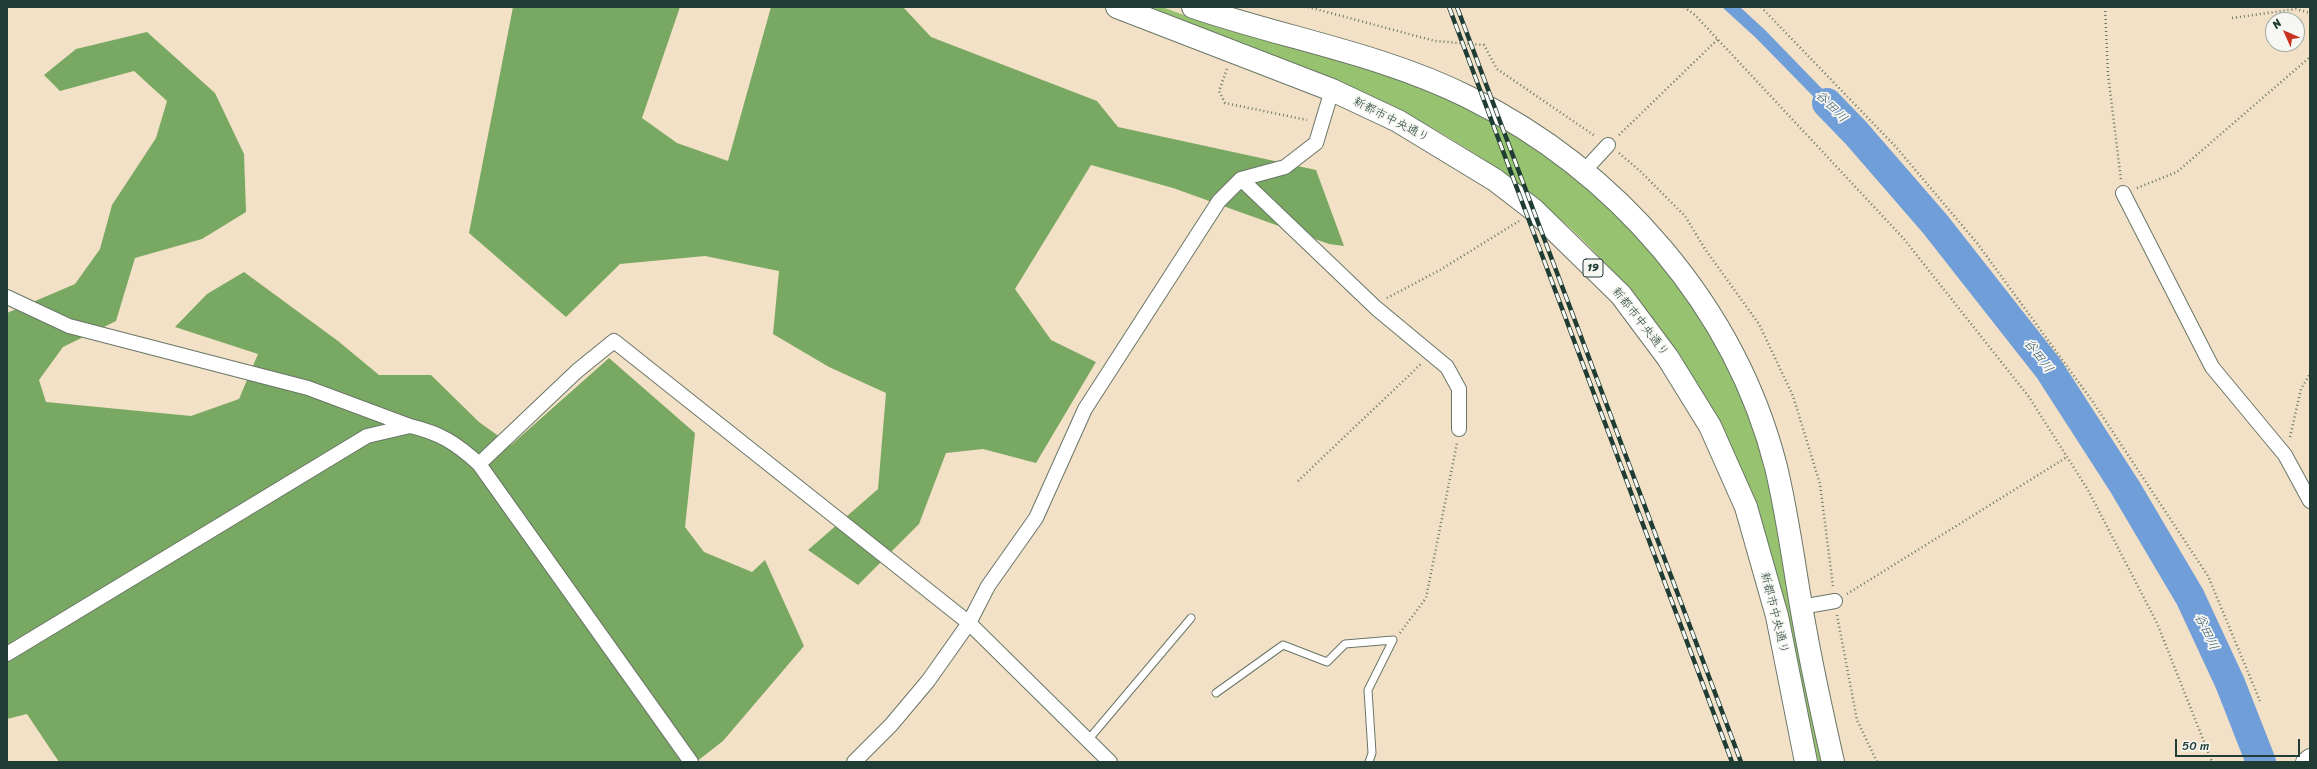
<!DOCTYPE html>
<html>
<head>
<meta charset="utf-8">
<style>
	body { margin:0 }
	#map { position:relative; width:2317px; height:769px; overflow:hidden; background:#f2e1c6; font-family:Sriracha,sans-serif }
	canvas { display:block }
	.frame { position:absolute; inset:0; border:8px solid #1f3d34; pointer-events:none }
	.north { position:absolute; left:2265px; top:12px; width:40px; height:40px; box-sizing:border-box; background:#f6f6f2; border:1px solid #a0aca6; border-radius:50%; rotate:315deg; font-size:11px; font-weight:700; line-height:16px; text-align:center; color:#1f3d34 }
	.north::after { content:''; display:block; margin:auto; width:14px; height:18px; background:#c8321e; clip-path:polygon(50% 0,100% 100%,50% 72%,0 100%) }
	.scale { position:absolute; left:2175px; top:739px; width:125px; height:18px; box-sizing:border-box; border:2px solid #1f3d34; border-top:0; padding-left:5px; font-size:12px; line-height:14px; white-space:nowrap; color:#1f3d34; -webkit-text-stroke:3px #f6f6f2; paint-order:stroke }
</style>
</head>
<body>
<div id="map">
<canvas width="2317" height="769"></canvas>
<div class="frame"></div>
<div class="north">N</div>
<div class="scale">50 m</div>
</div>
<script>
const context = document.querySelector('canvas').getContext('2d');
context.lineJoin = 'round';
function fillPath(path, color) {
  context.fillStyle = color;
  context.fill(path, 'evenodd');
}
function trace(path, color, width, dash) {
  context.strokeStyle = color;
  context.lineWidth = width;
  context.lineCap = dash ? 'butt' : 'round';
  context.setLineDash(dash || []);
  context.stroke(path);
}
function write(font, color, halo, rows, align = 'center') {
  context.font = font + ' Sriracha,"Klee One",sans-serif';
  context.lineWidth = 3.5;
  context.setLineDash([]);
  context.textBaseline = 'middle';
  context.strokeStyle = halo;
  context.fillStyle = color;
  for (const [text, x, y, turn = 0] of rows) {
    context.save();
    context.translate(x, y);
    context.rotate((+turn || 0) * Math.PI / 180);
    context.textAlign = isNaN(turn) ? turn : align;
    if (halo) context.strokeText(text, 0, 0);
    context.fillText(text, 0, 0);
    context.restore();
  }
}
fillPath(new Path2D(`
	M1143,7H1162C1257,42 1358,61 1452,100C1466,106 1479,114 1491,121C1609,186 1705,293 1751,420C1768,465 1775,513 1784,560C1797,628 1810,695 1823,762H1814L1746,482C1677,316 1554,185 1392,107C1365,95 1337,85 1310,74C1254,52 1199,29 1143,7Z`), '#97c26f');
fillPath(new Path2D(`
	M513,7H680L642,118L677,143L728,161L771,7H903L931,37L1097,101L1118,127L1316,170L1344,246L1329,244L1173,188L1091,165L1015,289L1051,340L1096,362L1036,463L983,449L946,453L919,524L858,585L808,550L878,489L886,393L829,367L773,334L779,271L705,256L620,264L566,317L469,233Z
	M147,32L215,93L244,154L246,212L202,239L135,258L116,321L63,347L39,380L46,402L191,416L239,399L258,354L175,327L207,294L244,272L338,341L379,375H431L479,422L511,445L609,358L695,433L685,527L704,552L752,572L765,560L804,646L723,741L696,762H59L27,714L7,719V313L75,284L100,249L112,205L156,138L167,101L134,71L60,91L44,75L76,49Z`), '#79a862');
fillPath(new Path2D(`
	M1722,7H1740L1765,30L1861,129L1852,136L1756,38Z`), '#709ed9');
trace(new Path2D(`
	M1827,103L1856,133L1935,224L2049,369L2125,487L2190,597L2230,683L2261,762`), '#709ed9', 30);
const service = new Path2D(`
	M1216,693L1283,645L1327,662L1345,644L1393,640L1368,690L1372,753L1369,762
	M1088,740L1191,618`);
const minor = new Path2D(`
	M1584,171L1608,145
	M1241,179L1376,308L1447,367L1459,389V429
	M2123,193L2212,367L2285,455L2310,501
	M7,297L69,326L308,388L410,426C440,433 456,443 479,464L577,371L614,341L969,623L1110,762
	M479,464L691,762
	M1801,607L1835,601
	M7,654L367,436L410,426
	M854,762L891,725L928,681L969,623L988,586L1036,518L1085,409L1219,201L1241,179L1285,167L1316,143L1332,90`);
const tertiary = new Path2D(`
	M2305,762L2310,758`);
const primary = new Path2D(`
	M1117,7L1332,90L1398,121L1495,180L1534,210L1621,295L1668,358L1710,426L1746,507L1777,616L1806,762
	M1193,7C1284,38 1382,54 1468,97C1616,170 1735,306 1776,467C1789,521 1795,575 1805,628C1813,673 1823,718 1833,762`);
trace(service, '#697667', 9);
trace(minor, '#697667', 16);
trace(tertiary, '#697667', 20);
trace(primary, '#697667', 24);
trace(new Path2D(`
	M1308,7L1435,41L1484,45L1497,69L1595,136
	M1684,7L1695,15L1904,239L2029,397L2088,490L2157,623L2212,762
	M1761,7L1896,147L1977,243L2093,402L2208,576L2260,701
	M2105,7L2108,74L2121,180
	M2232,18L2296,9L2310,13
	M1227,69L1219,91L1225,103L1307,120
	M1619,135L1718,39
	M1619,153L1640,171L1685,216L1705,249L1759,324L1793,396L1820,484L1833,586
	M2137,188L2177,172L2310,57
	M1387,298L1440,270L1519,221
	M2290,437L2301,389L2310,374
	M1298,481L1421,364
	M1847,594L2067,457
	M1837,615L1857,720L1877,762
	M1400,633L1426,598L1457,443`), '#697667', 2.5, [1, 3]);
trace(service, '#fff', 7);
trace(minor, '#fff', 14);
trace(tertiary, '#fff', 18);
trace(primary, '#fff', 22);
const rail = new Path2D(`
	M1449,7L1732,762
	M1457,7L1741,762`);
trace(rail, '#1f3d34', 4.5);
trace(rail, '#f6f6f2', 3, [9]);
for (const [x, y, w] of [
	[1593,268,20]
]) {
  const box = new Path2D();
  box.roundRect(x - w / 2, y - 9, w, 18, 3);
  context.fillStyle = '#f6f6f2';
  context.fill(box);
  trace(box, '#1f3d34', 1);
}
write('bold 11px', '#1f3d34', null, [
	["19",1593,268]
]);
write('12px', '#1f3d34', '#f6f6f2', [
	["新都市中央通り",1391,120,27],
	["新都市中央通り",1640,322,52],
	["新都市中央通り",1774,613,76]
]);
write('italic 13px', '#375a66', '#f6f6f2', [
	["谷田川",1831,107,45],
	["谷田川",2038,356,53],
	["谷田川",2206,632,65]
]);
</script>
</body>
</html>
